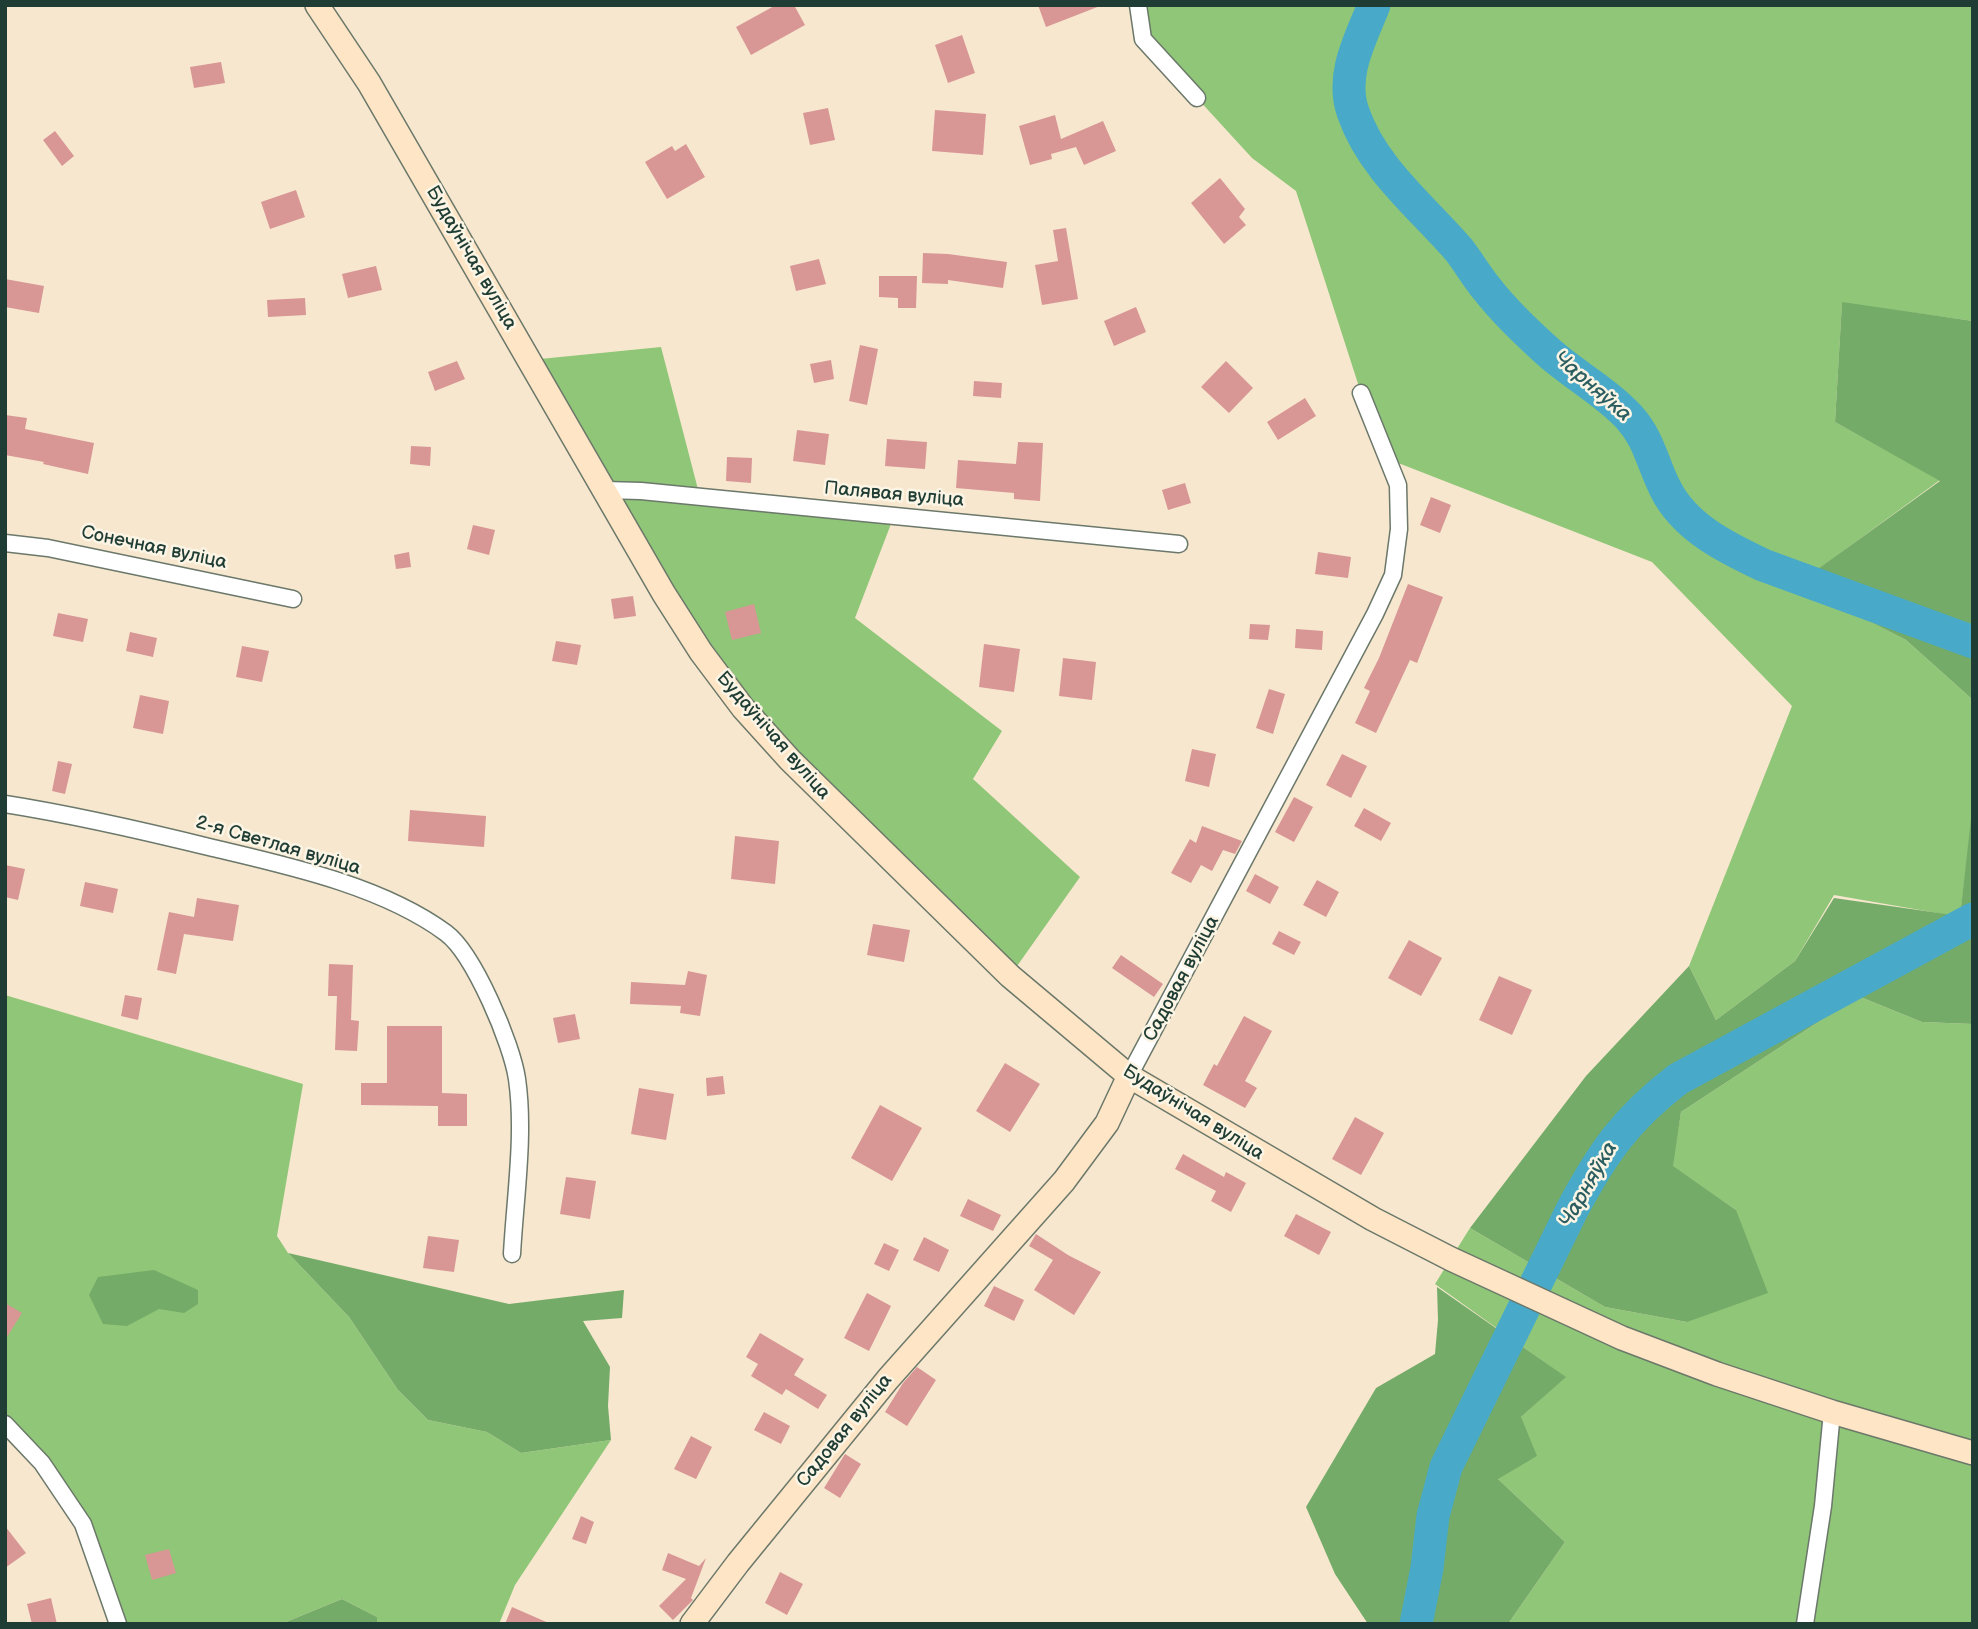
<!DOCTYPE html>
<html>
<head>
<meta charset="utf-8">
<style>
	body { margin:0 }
	#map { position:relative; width:1978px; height:1629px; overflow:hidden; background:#f7e7cf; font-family:"Balsamiq Sans",sans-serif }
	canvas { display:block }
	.frame { position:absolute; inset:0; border:7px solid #1f3d34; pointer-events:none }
</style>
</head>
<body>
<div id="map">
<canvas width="1978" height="1629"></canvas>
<div class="frame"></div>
</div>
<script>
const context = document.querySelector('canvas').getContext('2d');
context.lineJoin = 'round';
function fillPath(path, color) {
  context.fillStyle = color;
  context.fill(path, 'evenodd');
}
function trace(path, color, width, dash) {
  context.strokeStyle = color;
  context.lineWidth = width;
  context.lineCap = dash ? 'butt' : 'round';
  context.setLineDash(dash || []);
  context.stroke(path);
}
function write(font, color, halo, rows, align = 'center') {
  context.font = font + ' "Balsamiq Sans",sans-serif';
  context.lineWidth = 5;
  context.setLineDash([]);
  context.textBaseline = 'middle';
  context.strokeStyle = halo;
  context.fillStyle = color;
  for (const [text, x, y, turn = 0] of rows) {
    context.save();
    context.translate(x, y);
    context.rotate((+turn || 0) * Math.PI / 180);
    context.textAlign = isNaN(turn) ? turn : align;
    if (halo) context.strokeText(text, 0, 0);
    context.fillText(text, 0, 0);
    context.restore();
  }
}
fillPath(new Path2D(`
	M1138,5H1973V321L1842,303L1835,422L1940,480L1798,584L1906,640L1973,700V810L1960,917L1834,895L1795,961L1716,1020L1689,966L1792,706L1652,562L1388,459L1361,393L1296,191L1252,158L1143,39Z
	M661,347L700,497L894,516L855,618L1002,731L973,779L1080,877L1010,976L743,708L530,360Z
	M5,995L303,1084L277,1236L288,1253L349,1317L398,1390L428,1420L487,1432L521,1453L611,1440L515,1585L499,1624H377V1617L342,1599L281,1624H118L83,1524L5,1424Z
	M1858,996L1922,1022L1973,1024V1624H1508L1565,1542L1498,1479L1521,1417L1565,1377L1435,1284L1470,1228L1605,1307L1687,1322L1736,1210L1672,1166L1681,1112Z`), '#90c678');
fillPath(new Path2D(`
	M1842,302L1973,321V700L1906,640L1797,584L1940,481L1835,422Z
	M1972,810L1973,1024L1922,1022L1858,996L1681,1112L1673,1166L1736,1210L1768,1293L1687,1322L1605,1307L1470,1228L1586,1076L1689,966L1716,1020L1795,961L1834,898L1960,916Z
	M288,1253L509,1304L624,1290L622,1318L583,1321L610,1367L608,1406L611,1440L521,1453L487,1432L428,1420L398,1390L349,1317Z
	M154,1270L198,1290V1304L184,1313L159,1309L127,1326L103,1324L89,1295L98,1277Z
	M1437,1287L1566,1377L1521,1417L1537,1456L1498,1479L1565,1542L1508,1624H1368L1335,1574L1306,1507L1376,1388L1435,1354L1438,1320Z
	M342,1599L377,1617V1624H281Z`), '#74ab68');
trace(new Path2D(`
	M1374,5C1361,38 1340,75 1353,112C1372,168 1422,207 1459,250C1469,263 1477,277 1487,289C1504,311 1525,331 1546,350C1572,374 1605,391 1629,417C1649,439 1652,462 1665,488C1684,527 1725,547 1763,565L1973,642
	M1416,1624L1427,1568L1433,1516L1446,1467L1572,1210C1603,1152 1626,1119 1678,1079L1973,919`), '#48aac8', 33);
fillPath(new Path2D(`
	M776,5H794L805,25L751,55L736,27Z
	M1038,5H1100V6L1046,27Z
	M962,35L975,73L948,83L935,45Z
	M221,62L225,83L194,88L190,67Z
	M828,108L835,140L810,145L803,113Z
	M935,110L986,114L983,155L932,151Z
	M1055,115L1061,139L1103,121L1116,151L1084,165L1076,147L1051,154L1052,159L1030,165L1019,126Z
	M55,131L74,156L62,166L43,140Z
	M686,144L705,177L667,199L645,162L672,146L675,151Z
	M1220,178L1245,209L1239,217L1246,225L1224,244L1191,203Z
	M296,190L305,217L270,229L261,202Z
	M1066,228L1078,299L1042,305L1035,265L1058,261L1053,230Z
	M923,253L948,254L1007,262L1003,288L948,280V284L922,283Z
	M819,259L826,284L796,291L790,266Z
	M376,266L382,290L348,298L342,274Z
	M879,276H917L916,308H898V298L879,297Z
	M5,279L44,286L39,313L5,307Z
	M305,298L306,315L268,317L267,300Z
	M1136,307L1146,332L1114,346L1104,321Z
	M860,345L878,349L867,405L849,401Z
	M831,360L834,379L814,383L810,364Z
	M457,361L465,379L435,391L428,372Z
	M1226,361L1253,388L1229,413L1201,387Z
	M974,381L1002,383L1001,398L973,396Z
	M1305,398L1316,416L1278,440L1267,422Z
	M5,415L27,418L25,429L94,443L88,474L43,464L44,462L5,455Z
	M797,430L829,434L825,465L793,461Z
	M887,439L927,442L925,469L885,466Z
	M1018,442L1043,443L1040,501L1014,499V493L956,488L958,460L1016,464Z
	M411,446L431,447L430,466L410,464Z
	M727,457L752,458L751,483L726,481Z
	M1185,483L1191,503L1168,510L1162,490Z
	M1431,497L1451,505L1440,533L1420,525Z
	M473,525L495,530L489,555L467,549Z
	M409,552L411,567L396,569L394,555Z
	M1318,552L1351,557L1348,578L1315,574Z
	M1408,584L1443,597L1417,663L1410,660L1376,733L1355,723L1370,691L1364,688L1379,658Z
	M633,596L636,616L614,619L611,599Z
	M754,604L761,633L732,640L725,612Z
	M58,613L88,619L83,642L53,636Z
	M1250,624L1270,625L1268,640L1249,639Z
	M1296,629L1323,631L1322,650L1295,648Z
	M130,632L157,638L153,657L126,651Z
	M556,641L581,645L577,665L552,661Z
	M984,644L1020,649L1014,692L979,687Z
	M242,646L269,651L262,682L236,677Z
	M1063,658L1096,662L1092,700L1059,696Z
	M1269,689L1285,694L1273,734L1256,728Z
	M140,695L169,701L163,734L133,728Z
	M1192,749L1216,754L1209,787L1185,781Z
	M1342,754L1367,766L1351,798L1326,785Z
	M58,761L72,764L65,794L52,791Z
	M1294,797L1313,807L1294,842L1275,832Z
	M1364,808L1391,823L1381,841L1354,826Z
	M410,810L486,816L484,847L408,841Z
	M1202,826L1242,841L1235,854L1223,850L1212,871L1201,865L1191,883L1171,873L1190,839L1196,843Z
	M735,836L779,841L775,884L731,879Z
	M5,865L25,869L18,900L5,897Z
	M1255,874L1279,887L1270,904L1246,891Z
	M1317,880L1339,892L1326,917L1303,905Z
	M85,882L118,889L113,913L80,906Z
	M197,898L239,905L233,941L184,934L176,974L157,970L169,912L194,917Z
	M873,924L910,930L904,962L867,955Z
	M1279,931L1301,942L1294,955L1272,944Z
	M1409,940L1442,958L1421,996L1388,978Z
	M1121,955L1163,984L1154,997L1112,968Z
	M329,964L353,965L351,1020L359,1021L357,1051L335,1050L337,996H328Z
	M688,971L707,975L700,1016L680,1013L681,1006L630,1004L631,982L685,985Z
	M1499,976L1532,990L1512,1035L1479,1020Z
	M125,995L142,998L138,1020L121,1016Z
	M575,1014L580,1039L558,1043L553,1018Z
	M1244,1016L1272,1031L1245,1081L1257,1088L1245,1108L1203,1085L1214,1064L1217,1066Z
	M387,1026H442V1093L467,1094V1126H438V1106L361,1105V1083H387Z
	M1005,1063L1040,1084L1010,1132L976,1111Z
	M723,1076L725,1094L707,1096L706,1078Z
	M639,1088L674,1094L666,1140L631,1134Z
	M880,1105L922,1128L892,1181L851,1158Z
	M1355,1117L1384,1133L1361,1175L1332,1159Z
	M1183,1154L1224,1177L1226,1172L1246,1183L1231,1212L1211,1201L1216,1191L1175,1169Z
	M566,1177L596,1181L590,1219L560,1214Z
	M968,1199L1001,1215L993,1231L960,1216Z
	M1296,1214L1331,1232L1319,1255L1284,1236Z
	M1036,1234L1068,1255L1101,1272L1074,1315L1034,1290L1053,1260L1029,1246Z
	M428,1236L459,1240L454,1272L423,1268Z
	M924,1237L949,1250L939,1272L913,1260Z
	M884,1243L899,1250L889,1271L874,1264Z
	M994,1286L1024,1300L1014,1321L984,1306Z
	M867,1293L891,1306L869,1351L844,1338Z
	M5,1303L22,1313L5,1340Z
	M760,1333L804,1359L794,1375L827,1395L818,1409L786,1389L782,1395L751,1376L758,1364L746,1357Z
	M917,1367L936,1380L907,1426L885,1412L903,1383Z
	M764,1412L790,1426L781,1444L754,1430Z
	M691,1436L712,1447L696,1479L674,1469Z
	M845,1454L861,1464L840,1498L824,1488Z
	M581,1516L594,1522L586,1544L572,1539Z
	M5,1526L26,1553L5,1568Z
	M169,1549L176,1573L152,1580L145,1555Z
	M668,1553L699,1566L706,1558L691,1598L693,1600L673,1620L659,1606L686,1579L662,1570Z
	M780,1572L803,1584L787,1615L765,1603Z
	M51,1598L57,1624H32L27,1604Z
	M512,1607L551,1624H505Z`), '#d89795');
const street = new Path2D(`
	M1138,5L1143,39L1197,98
	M604,490L641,491L1179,544
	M5,543L48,548L293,599
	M5,804C75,815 144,831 213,848C289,866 382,886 446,933C474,954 512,1044 517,1079C525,1134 515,1198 512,1254
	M1129,1076L1375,614L1393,575L1399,529L1398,485L1361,393
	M5,1424L42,1463L83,1524L118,1624
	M1805,1624L1823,1506L1832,1412`);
const secondary = new Path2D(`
	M317,5L369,83L664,594L701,652L743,708L790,760L1010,976L1129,1076L1373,1219L1451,1259L1622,1338L1717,1374L1832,1412L1973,1453
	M692,1624L738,1563L888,1379L1064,1181L1107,1123L1129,1076`);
trace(street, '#6b786a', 19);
trace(secondary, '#6b786a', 26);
trace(street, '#fff', 16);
trace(secondary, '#fee5c5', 23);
write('19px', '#1f3d34', '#fcf5e5', [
	["Будаўнічая вуліца",471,258,60],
	["Палявая вуліца",894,495,5],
	["Сонечная вуліца",154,548,12],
	["Будаўнічая вуліца",773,736,49],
	["2-я Светлая вуліца",278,846,16],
	["Садовая вуліца",1182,979,-62],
	["Будаўнічая вуліца",1193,1113,32],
	["Садовая вуліца",845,1431,-51]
]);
write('italic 21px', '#2b5e60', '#fcf5e5', [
	["Чарняўка",1592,387,41],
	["Чарняўка",1589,1185,-60]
]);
</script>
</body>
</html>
